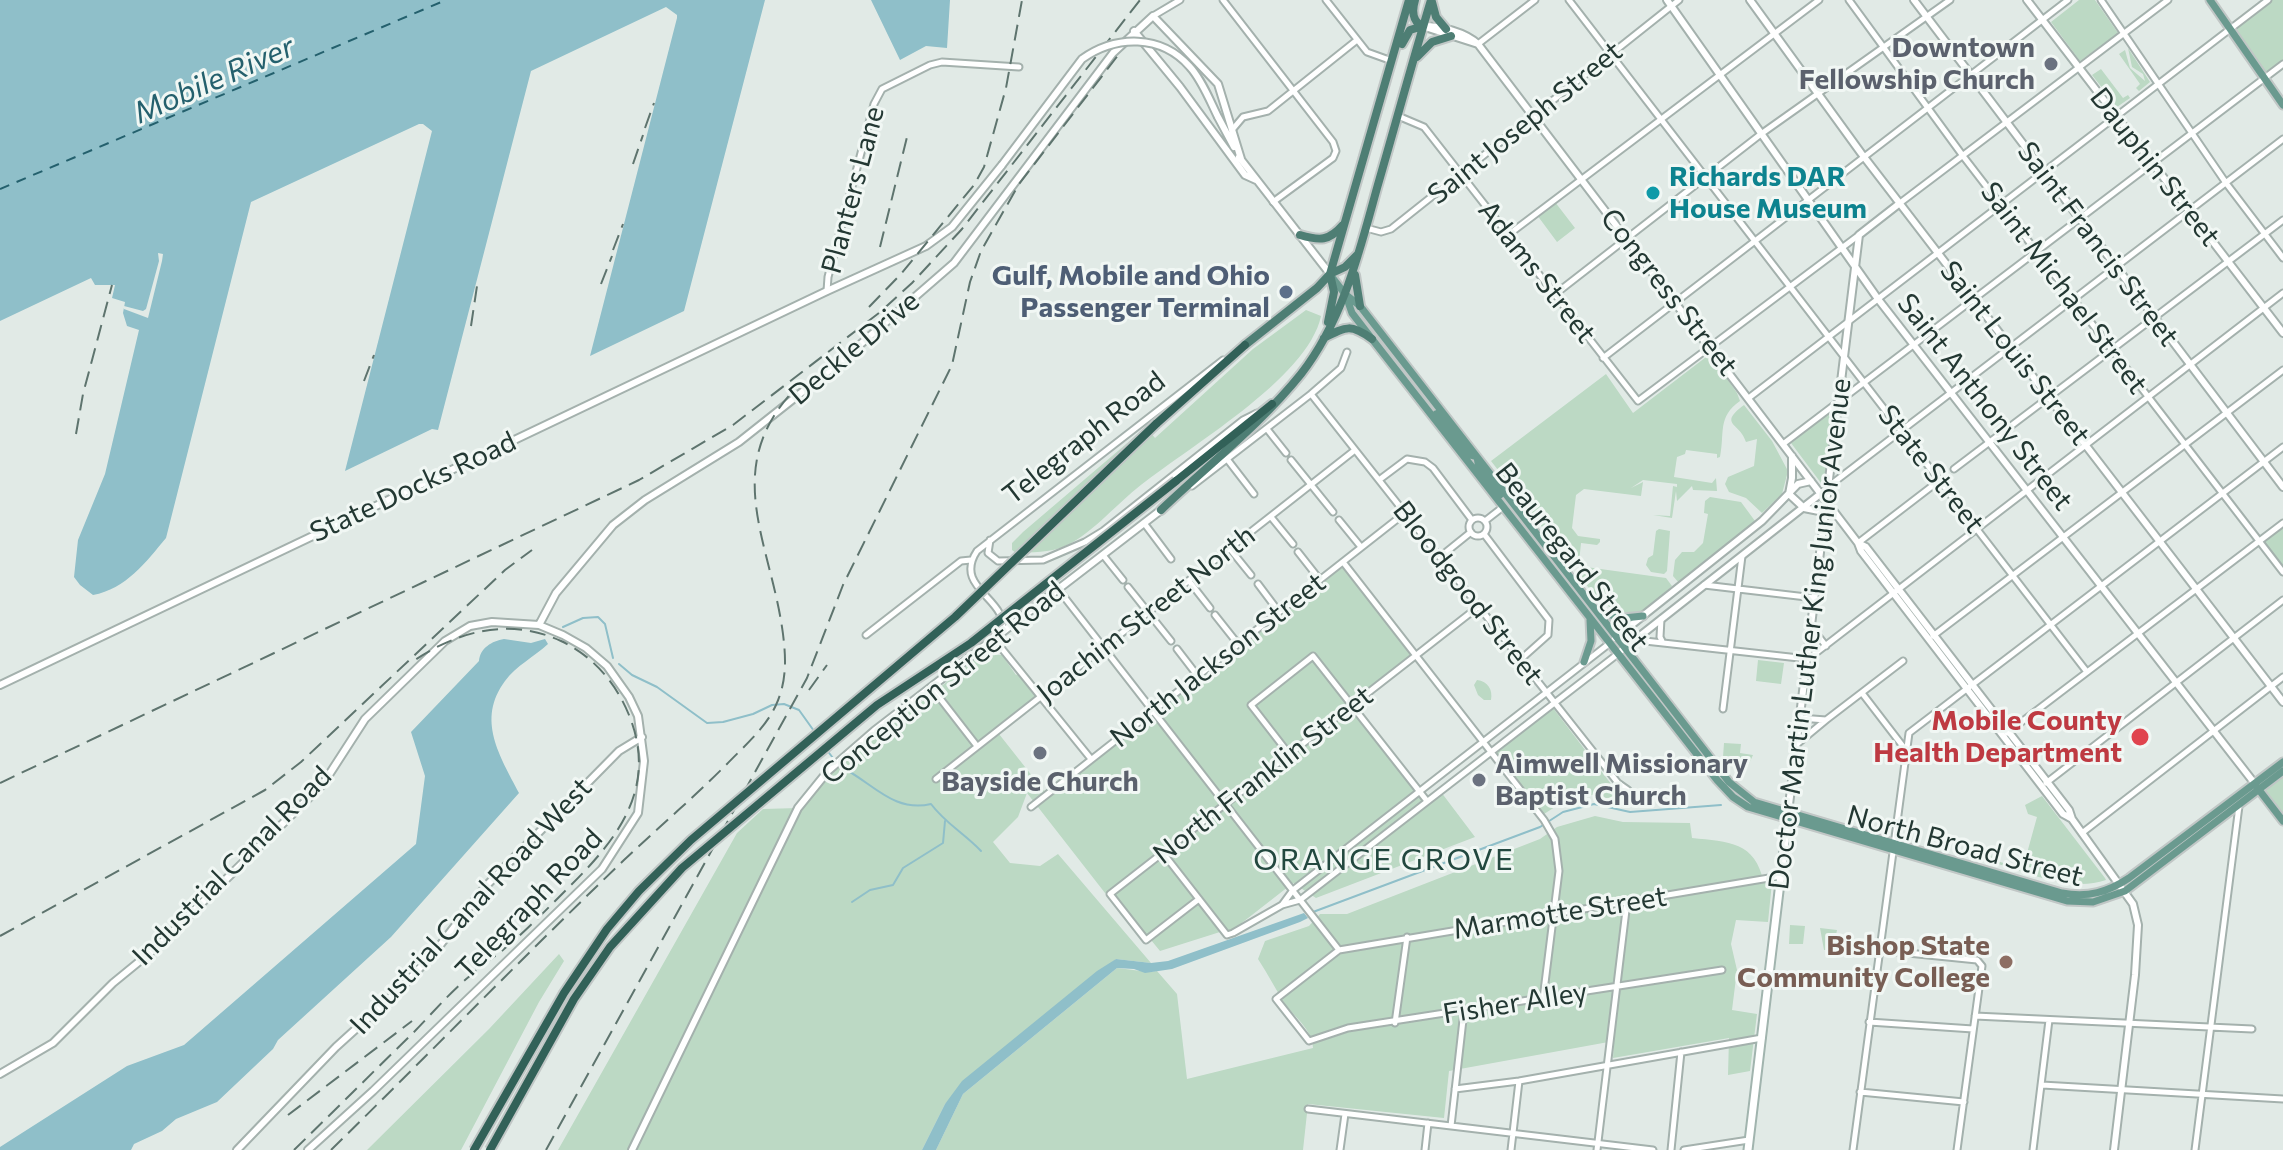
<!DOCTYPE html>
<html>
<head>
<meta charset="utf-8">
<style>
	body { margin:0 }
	canvas { display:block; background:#e1eae6 }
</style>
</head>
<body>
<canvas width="2283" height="1150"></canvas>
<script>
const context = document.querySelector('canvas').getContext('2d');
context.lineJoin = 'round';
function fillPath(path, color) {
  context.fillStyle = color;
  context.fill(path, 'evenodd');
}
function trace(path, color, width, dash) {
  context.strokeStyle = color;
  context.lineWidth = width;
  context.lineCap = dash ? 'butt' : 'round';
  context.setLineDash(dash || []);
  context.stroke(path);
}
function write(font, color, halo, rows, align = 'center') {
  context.font = font + ' Commissioner,sans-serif';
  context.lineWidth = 6;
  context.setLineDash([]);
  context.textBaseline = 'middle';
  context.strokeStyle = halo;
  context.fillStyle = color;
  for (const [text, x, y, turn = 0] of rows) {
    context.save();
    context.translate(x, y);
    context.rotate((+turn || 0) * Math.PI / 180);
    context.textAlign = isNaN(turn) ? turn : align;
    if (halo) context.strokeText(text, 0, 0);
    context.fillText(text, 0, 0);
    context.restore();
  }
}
fillPath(new Path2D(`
	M2079,0H2095L2118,33L2080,61L2051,22Z
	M2268,0H2283V64L2265,78L2230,29Z
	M2128,48L2150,82L2139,91L2136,88L2140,84L2119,54L2125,50L2130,68L2145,81L2143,74L2132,67Z
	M2101,69L2123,98L2128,95L2130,98L2117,107L2092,75Z
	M1555,202L1575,228L1557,242L1537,215Z
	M1306,310L1321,316C1308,379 1185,449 1136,489C1115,506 1089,536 1065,546C1050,553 1031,552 1016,553L1012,550V543L1023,532L1146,427L1155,438L1253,349Z
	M1710,354L1737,393L1740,401C1717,417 1725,433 1720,457L1717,458V454L1686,450L1685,454L1677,457L1674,477L1712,483L1716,478L1717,491L1693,490L1692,486L1677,501L1676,491L1672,518L1653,515L1670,516L1673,486L1677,487V484L1643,480L1631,488L1643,482L1641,496L1584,489L1576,495L1572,528L1578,536L1600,539V542L1597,545L1581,543L1579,563L1573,567L1491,461L1606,374L1633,413Z
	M1744,405L1772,441L1788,471L1782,494L1762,513L1746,498L1729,492L1725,484L1728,477L1754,466L1757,439L1746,442C1741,423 1717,425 1744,405Z
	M1828,414L1833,416L1824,487L1791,443Z
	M1710,497L1741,502L1755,521L1679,583L1673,576L1675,560L1682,552H1694L1703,543L1708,514L1704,513L1705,501Z
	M2283,523V572L2258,541Z
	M1659,529L1670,531L1667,571L1664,574L1651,572L1646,565L1648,558L1653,555L1656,531Z
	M1342,565L1412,655L1348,705L1425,804L1441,792L1475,837L1316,898L1293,883L1225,936L1220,932L1160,951L1115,896L1105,893L1027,793L1018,817L993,842L1010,863L1040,866L1058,854L1151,963L1116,959L945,1104L922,1150H558L737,833L763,809L798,808L828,771L876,730L881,734L982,654L1002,655L1016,675L1023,670L1045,696L999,734L1044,791L1148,711L1152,716Z
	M1586,567L1666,578L1672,586L1642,613C1607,615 1599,599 1578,575Z
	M1758,660L1784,663L1781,684L1756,681Z
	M1477,680C1488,681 1493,690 1491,700H1484L1478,695L1474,685Z
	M1553,708L1621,797L1606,798L1599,794L1569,798L1544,814L1495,751Z
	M1724,743L1741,744L1740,753L1753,755L1743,777H1738L1734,765L1728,764L1723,757Z
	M2283,776V815L2264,791Z
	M2042,796L2105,878L2106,880C2069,893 2025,871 1988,861L1991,855L1993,860L2018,867L2020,863L2024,864L2037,817L2028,814L2025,805Z
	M1595,816L1623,822L1690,823L1692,838C1729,842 1755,841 1764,883L1772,882L1768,922L1736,920L1731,944L1737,970L1732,1010L1757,1014L1750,1071L1728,1075L1729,1038L1613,1058L1614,1041L1449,1071L1444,1118L1308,1104L1303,1150H936L963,1094L1117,968C1131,969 1143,973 1157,971L1177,994L1187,1079L1313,1048C1313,1031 1295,1017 1285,1004C1276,990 1268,974 1258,959L1265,941L1309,926L1320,914H1347L1540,839L1557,827Z
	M1790,925L1805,926L1803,944H1789Z
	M1820,928L1837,930L1833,950H1824Z
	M559,954L564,961L539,1002L461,1150H367L489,1029Z`), '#bcd9c4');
fillPath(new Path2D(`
	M0,0H765L684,311L590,356L677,18V15L666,7L531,71L438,430L432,429L345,471L432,131L423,124H419L251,202L166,538C146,562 126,589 93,595L80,585L74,577L78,540L105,474L139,330L127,326L123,313L125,302L112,298L115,285H95L91,278L0,321Z
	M871,0H950L947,48L926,46L900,60Z
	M504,639L531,643L545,639L548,644C535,656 516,666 505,681C476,720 500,756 519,793L391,937L278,1040L273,1049L217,1102L176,1119L162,1131L134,1144L131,1150H0V1147L127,1066L184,1045L416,844L425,776L411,732L479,661C480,648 492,641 504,639Z
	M1304,913L1308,918L1300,922L1172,969L1145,973L1134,969L1117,968L963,1094L936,1150H922L945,1104L962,1081L1097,971L1116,959L1151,963L1168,961Z`), '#8fbfc9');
fillPath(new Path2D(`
	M158,253L163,254L162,261L148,318L124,309V306L143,311L146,309L159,261Z`), '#e1eae6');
trace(new Path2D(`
	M563,627L583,618L598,617L605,624L613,658
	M619,664L632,675L657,687L707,723L723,722L753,714L772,705L784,704L799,710L814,731
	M826,749L833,758
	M841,767C872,782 893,813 931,804C945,823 965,834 981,851
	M852,902L870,890L893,885L903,868L943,843L945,821
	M1313,912L1540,827L1563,812L1594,804L1630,812L1721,805`), '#8fbfc9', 2);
trace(new Path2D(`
	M0,189L446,0`), '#24606d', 2, [10, 8]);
const minor = new Path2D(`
	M1223,0L1333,142L1336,151L1333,158L1273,202
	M1326,0L1367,52L1392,61
	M1569,0L2087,672
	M1849,0L1963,156L2283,572
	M2101,0L2226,183L2283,258
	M1153,16L1180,0
	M1478,44L1535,0
	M1398,116L1424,127L1638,401L1859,235
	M1232,130L1243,117L1268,111L1357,40
	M1900,203L2168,0
	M1366,228L1381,232L1391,229L1679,0
	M1508,235L1819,0
	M827,291L828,277L874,104L882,89L930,65L942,62L1019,67
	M1554,295L1761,134L1950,0
	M1603,358L2068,0
	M1311,394L1618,783L1628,790
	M1750,397L2268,0
	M1267,429L1286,453
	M1783,444L2283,64
	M1227,459L1254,494
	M1291,460L1333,512
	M1954,469L2283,220
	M1379,480L1407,459L1425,462L1433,468L1472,520
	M1192,486L1311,394L1341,368L1347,352
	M1829,486L2283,139
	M1271,517L1293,544
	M1469 527a9 9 0 1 1 18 0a9 9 0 1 1-18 0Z
	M1339,520L1361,547
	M1485,521L1503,507
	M1144,523L1171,559
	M1484,534L1549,620L1548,635L1520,660
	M990,540L988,553L998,561L1043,560L1085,542L1103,531L1243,420L1257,413
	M1858,543L1940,480
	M1230,549L1251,575
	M1298,552L1320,580
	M1103,555L1123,580
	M1440,557L1471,532
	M1343,562L1544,820L1555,839L1559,871L1543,999
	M1189,581L1210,608
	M1258,584L1279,612
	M1704,585L1815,598
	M1128,587L1171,641
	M1058,589L1339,950
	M1215,615L1238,644
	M1661,619L1660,637L1662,641
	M1812,628L1826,646
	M1002,633C1011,599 952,589 977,551L1223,360
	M866,635L961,561L971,560
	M1933,636L2283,370
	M994,639L1091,759
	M1636,640L1808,659L2283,293
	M1177,649L1197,675
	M932,688L977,746
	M1862,693L1905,749
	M1723,709L1742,556
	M1800,718L1826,720L1903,661
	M2007,733L2283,523
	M1797,744L1826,720
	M1289,754L1251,705L1313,656L1427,801
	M936,779L1355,450
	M2046,783L2283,600
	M1031,807L1405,513
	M2082,833L2283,677
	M1163,853L1227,935L1233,933L1282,905L1300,900L1619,653
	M1199,899L1146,940L1110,894L1478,607
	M1282,905L1293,890L1610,643
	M1878,950L1977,960L1982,966L1957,1150
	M1722,970L1348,1028L1309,1041L1276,999L1339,950L1781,876
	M1975,1016L2252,1029
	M1869,1022L1973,1029
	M1395,1023L1407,937
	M2042,1085L2283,1099
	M1455,1089L1519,1081L1762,1038
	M1860,1092L1964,1102
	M1308,1109L1653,1150
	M1451,1126L1464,1011
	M1340,1150L1345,1114
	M1425,1150L1428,1123
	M1511,1150L1519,1081
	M1597,1150L1627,902
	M1671,1150L1681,1052
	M1684,1150L1749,1140
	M1853,1150L1909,733L2283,447
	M2033,1150L2049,1020
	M2195,1150L2239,806`);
const tertiary = new Path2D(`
	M1667,0L1878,299L2255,784
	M1750,0L1861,153L2283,702
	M1914,0L2283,487
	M2027,0L2283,333
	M1423,26C1441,26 1465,32 1478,44L1858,543L1861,551L2063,814L2072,819
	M1425,27L1478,44
	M1134,31L1180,87L1245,175L1256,180
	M1218,117L1234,147
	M1239,157L1330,274
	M1792,456V478L1789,494L1804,508L1829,513
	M1858,543L1866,547L2069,810L2072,819L2133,904L2138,925L2135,975L2114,1150
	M539,625L556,593L613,525L645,500L739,442L840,362L954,263L1113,53L1153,16L1218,84L1241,159
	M1615,638L1762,521L1798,484L1811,481
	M1622,650L1824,491
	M0,685L827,291L926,246L952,227L1002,165
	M1788,813L1859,235L1900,203
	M0,1074L53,1043L113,983L157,947L323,784L365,719L445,641L470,626L492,622L539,625L563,635L586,648L607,666L629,697L638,716L644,761L638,813L602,869L373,1091L308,1150
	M237,1150L336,1047L401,988L434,953L485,887L619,751L642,737
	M632,1150L798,808L828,771L874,731L1161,510`);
const secondary = new Path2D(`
	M1748,1150L1788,816`);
const primary = new Path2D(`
	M2210,0L2283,105
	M1331,276L1345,294L1360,306L1729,782L1754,802L2062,893C2088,898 2108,892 2129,878L2283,762
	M1346,296L1352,313L1372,339L1717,780L1733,797L1748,807L2067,901L2093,902L2125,891L2283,771
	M1436,414L1470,455L1477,457L1479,468L1500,495
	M1599,612L1624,618L1643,616
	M1584,662L1591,641L1590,620
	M2256,786L2283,821`);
const trunk = new Path2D(`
	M1415,0C1412,10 1412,21 1422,26
	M1432,2L1436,17L1446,29
	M1402,44L1410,30L1423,26
	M1417,57L1432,42L1451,36
	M1300,235C1320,241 1329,241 1343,225
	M1330,274L1345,267L1358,254
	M1355,275L1360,306
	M1328,322L1334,292L1330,274
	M1324,338C1347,326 1351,324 1372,339
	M1245,345L1317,288L1330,274L1409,0
	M1161,510C1208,465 1260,425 1301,374C1343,320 1359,253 1377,188C1395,126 1412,63 1431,0`);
const motorway = new Path2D(`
	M1156,424L1245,345
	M1176,481L1272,404`);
trace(minor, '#a4b1ad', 9);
trace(tertiary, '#a4b1ad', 10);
trace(secondary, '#a1b4ae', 11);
trace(primary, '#c1c7c6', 11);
trace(trunk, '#c1c7c6', 12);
trace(motorway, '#c1c7c6', 12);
trace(minor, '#fff', 5);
trace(tertiary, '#fff', 6);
trace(secondary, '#fff', 7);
trace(primary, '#6a9a8f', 7);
trace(trunk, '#4e7e74', 8);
trace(motorway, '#326158', 8);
trace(new Path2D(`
	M645,128L654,103
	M633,164L643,135
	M880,247L907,137
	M613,250L623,224
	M601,284L612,256
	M869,307L901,274L974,185L984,167L1006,88L1022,0
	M471,326L477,286
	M364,381L374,355
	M76,434L83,394L112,285
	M809,690L827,665
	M0,783L639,480L733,425L879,313L912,283L962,229L1140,0
	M0,936L265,790L301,762L505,570L532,550
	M288,1115L412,1021
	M294,1150C333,1112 372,1073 411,1035C431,1015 449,993 471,975C481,965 494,958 504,949C526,931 546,910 566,890C616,841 659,789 629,715C616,683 593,656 561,641C509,617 457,631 412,662
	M331,1150C429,1054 525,955 624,860C658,828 693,798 726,765C744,746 765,729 776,705C787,681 786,658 783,634C771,542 719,468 796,388
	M546,1150L807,678L843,585L952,365L970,282L981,251L1019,184L1119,54`), '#5e746e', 2, [16, 8]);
const tertiaryBridge = new Path2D(`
	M1002,165L1082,59C1116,35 1161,34 1190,67C1202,80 1210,101 1218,117`);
const motorwayBridge = new Path2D(`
	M474,1150L564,993L607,929L639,891L691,840L955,617L1156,424
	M490,1150L574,999L610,947L682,868L877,705L971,643L1176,481`);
trace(tertiaryBridge, '#a4b1ad', 10, []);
trace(motorwayBridge, '#c1c7c6', 12, []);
trace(tertiaryBridge, '#fff', 6);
trace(motorwayBridge, '#326158', 8);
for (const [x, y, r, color] of [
	[2051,64,8,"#6b7280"],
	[1653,193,8,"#0f9aa8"],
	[1286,292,8,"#5c6f8a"],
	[2140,737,10,"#e0444e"],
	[1040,753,8,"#6b7280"],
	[1479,780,8,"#6b7280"],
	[2006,962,8,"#8d6e63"]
]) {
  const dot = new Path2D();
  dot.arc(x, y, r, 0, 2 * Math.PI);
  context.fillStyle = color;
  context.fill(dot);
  trace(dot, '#f1f7f4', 3);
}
write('bold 28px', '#5b616d', '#f1f7f4', [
	["Downtown",2035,48],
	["Fellowship Church",2035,80],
	["Aimwell Missionary",1495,764,"left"],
	["Baptist Church",1495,796,"left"],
	["Bayside Church",1040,782,"center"]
], 'right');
write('28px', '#233833', '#f1f7f4', [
	["Saint Joseph Street",1525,123,-39],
	["Dauphin Street",2155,167,52],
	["Planters Lane",853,190,-75],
	["Saint Francis Street",2098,244,53],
	["Adams Street",1537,272,52],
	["Saint Michael Street",2064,288,53],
	["Congress Street",1669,292,52],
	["Deckle Drive",854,348,-40],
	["Saint Louis Street",2015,353,52],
	["Saint Anthony Street",1985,402,52],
	["Telegraph Road",1084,438,-38],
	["State Street",1931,469,52],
	["State Docks Road",413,487,-25],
	["Beauregard Street",1572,557,52],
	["Bloodgood Street",1468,593,52],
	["Joachim Street North",1146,614,-38],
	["Doctor Martin Luther King Junior Avenue",1810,634,-83],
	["North Jackson Street",1218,660,-38],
	["Conception Street Road",943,683,-39],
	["North Franklin Street",1263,775,-38],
	["North Broad Street",1965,846,15],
	["Industrial Canal Road",232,866,-45],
	["Telegraph Road",529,904,-46],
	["Industrial Canal Road West",471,906,-47],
	["Marmotte Street",1560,913,-9],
	["Fisher Alley",1515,1003,-9]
]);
write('bold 28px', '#0d838f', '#f1f7f4', [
	["Richards DAR",1669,177],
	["House Museum",1669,209]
], 'left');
write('bold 28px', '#4e5e75', '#f1f7f4', [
	["Gulf, Mobile and Ohio",1270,276],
	["Passenger Terminal",1270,308]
], 'right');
write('bold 28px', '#be3a42', '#f1f7f4', [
	["Mobile County",2122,721],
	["Health Department",2122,753]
], 'right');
write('bold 28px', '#785e54', '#f1f7f4', [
	["Bishop State",1990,946],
	["Community College",1990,978]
], 'right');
write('italic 30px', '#24606d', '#f1f7f4', [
	["Mobile River",214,80,-24]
]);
context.letterSpacing = '2px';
write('30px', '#22483f', '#f1f7f4', [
	["ORANGE GROVE",1384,860]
]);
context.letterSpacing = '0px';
</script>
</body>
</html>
